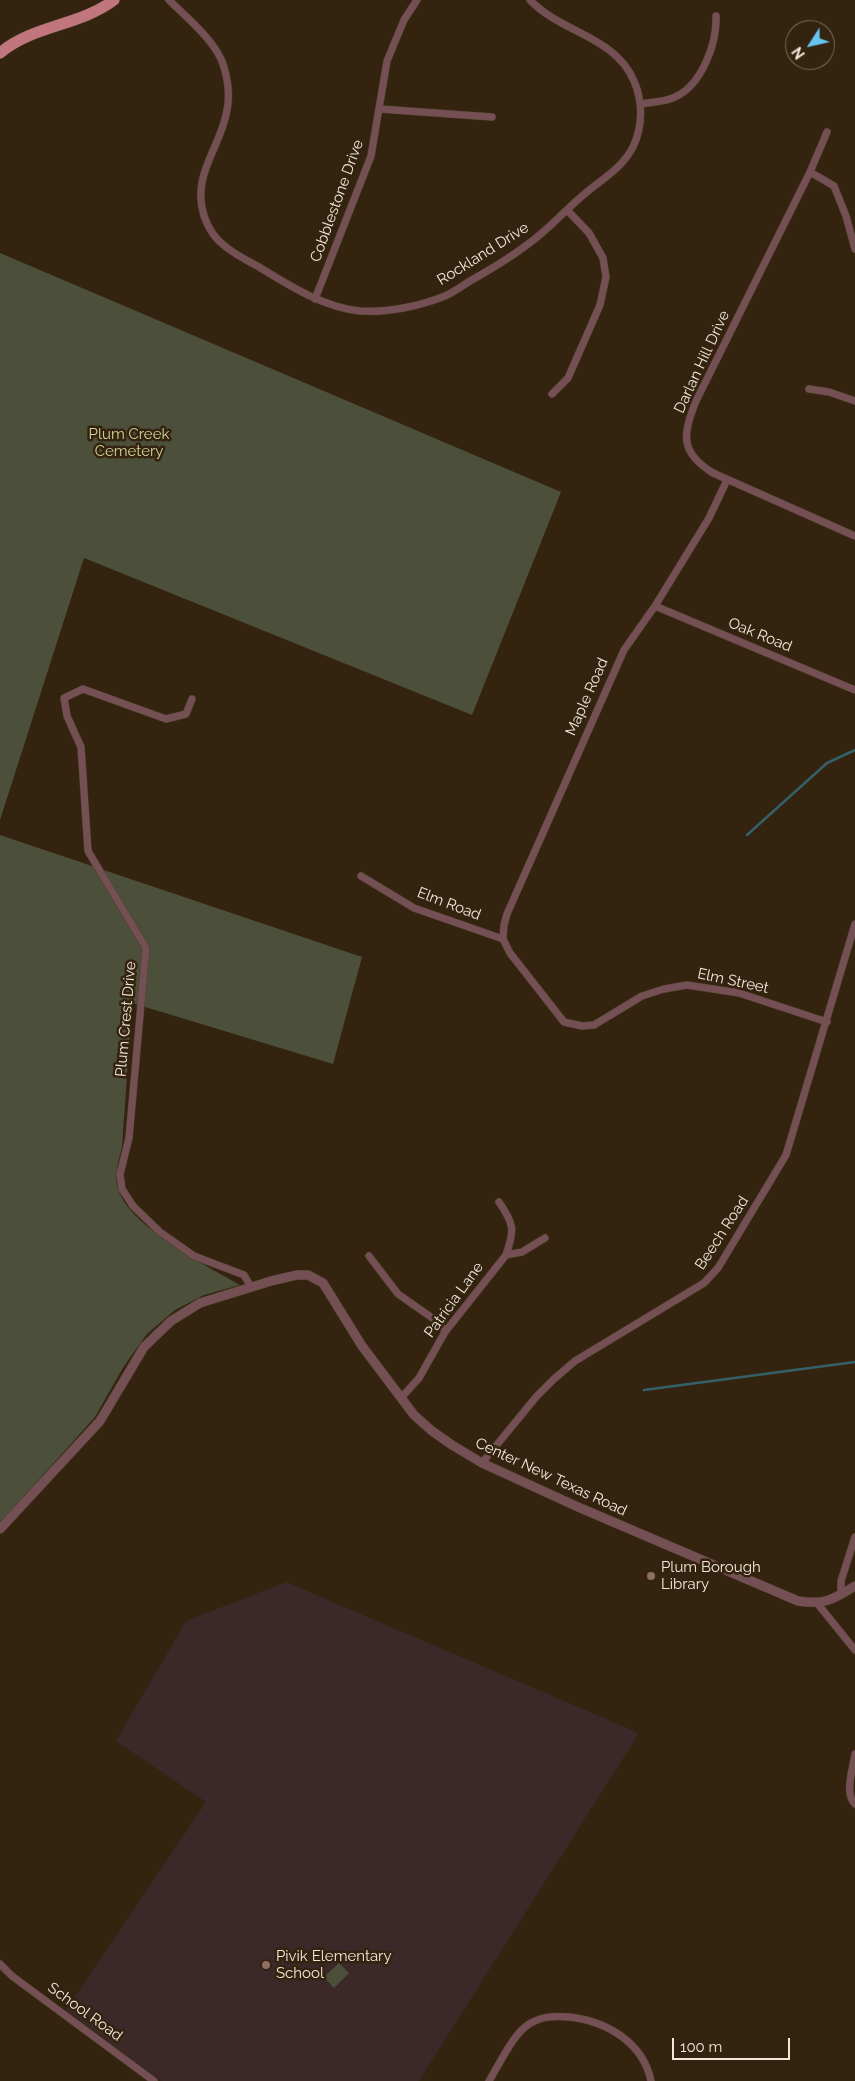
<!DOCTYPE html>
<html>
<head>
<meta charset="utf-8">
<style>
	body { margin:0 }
	#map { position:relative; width:855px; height:2081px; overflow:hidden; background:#33230f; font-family:Raleway,sans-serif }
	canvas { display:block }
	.north { position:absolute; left:785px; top:20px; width:50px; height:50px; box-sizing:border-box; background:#33230f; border:1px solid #7f7161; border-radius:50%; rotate:235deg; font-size:14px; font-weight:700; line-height:20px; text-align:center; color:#f2e7db }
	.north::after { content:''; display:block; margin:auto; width:18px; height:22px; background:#67c4f0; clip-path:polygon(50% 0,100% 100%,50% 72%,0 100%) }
	.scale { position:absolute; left:672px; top:2038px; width:118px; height:22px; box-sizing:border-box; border:2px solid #f2e7db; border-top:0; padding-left:6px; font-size:15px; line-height:18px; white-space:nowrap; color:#f2e7db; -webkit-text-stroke:4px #33230f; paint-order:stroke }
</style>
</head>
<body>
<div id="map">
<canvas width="855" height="2081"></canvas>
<div class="north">N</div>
<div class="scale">100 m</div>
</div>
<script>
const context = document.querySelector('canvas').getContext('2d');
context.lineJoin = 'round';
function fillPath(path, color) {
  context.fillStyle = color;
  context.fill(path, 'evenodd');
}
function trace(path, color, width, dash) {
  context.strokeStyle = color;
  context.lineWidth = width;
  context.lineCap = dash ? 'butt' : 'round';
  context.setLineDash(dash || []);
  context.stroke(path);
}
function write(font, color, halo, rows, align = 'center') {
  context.font = font + ' Raleway,sans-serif';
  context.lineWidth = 5;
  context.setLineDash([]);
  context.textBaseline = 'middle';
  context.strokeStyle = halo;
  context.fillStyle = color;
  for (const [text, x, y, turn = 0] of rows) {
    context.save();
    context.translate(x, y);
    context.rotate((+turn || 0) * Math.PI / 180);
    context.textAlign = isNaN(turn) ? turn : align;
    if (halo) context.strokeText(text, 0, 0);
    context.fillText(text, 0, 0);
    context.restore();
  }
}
fillPath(new Path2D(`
	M286,1582L639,1733L419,2081H161L66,2010L206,1802L116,1741L186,1621Z`), '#3c2828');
fillPath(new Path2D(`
	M0,253L561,492L472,715L84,558L0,820Z
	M0,835L362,957L333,1064L132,1003L122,1147C119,1158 115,1173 117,1185C124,1224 207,1266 240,1285L204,1295L175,1310L147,1334L124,1366L95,1417L0,1523Z
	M339,1963L349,1973L334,1988L324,1977Z`), '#4c503a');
trace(new Path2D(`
	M747,835L827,763L855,750
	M644,1390L855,1362`), '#336169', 2.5);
const minor = new Path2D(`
	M169,0C187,18 217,42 224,67C228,81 230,96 227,110C221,148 191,174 204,216C208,228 215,239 226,247C236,255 248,261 259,267C290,286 323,307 360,311C387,313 420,306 445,296C454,292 462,286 470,281C495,267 521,251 542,233C556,221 568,208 581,197C600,180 621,170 633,147C643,126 643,102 634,81C615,36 561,33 530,0
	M641,104C652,102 665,102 675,97C702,85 717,43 716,16
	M380,109L492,117
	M827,132L810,172L696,401C683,434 679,452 713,473L855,536
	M810,172L834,186L846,216L855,249
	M315,299L371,156L387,61L404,20L417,0
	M809,389L829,392L855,401
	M552,394L568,378L600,305L606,277L603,258L589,233L567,210
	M727,480L709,518L655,606L624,650L507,914L504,925L503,939L510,953L564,1022L582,1026L594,1025L642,996L664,989L687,985L739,993L827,1022
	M655,606L855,690
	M192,699L186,714L166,719L83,689L64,698L67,716L81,747L88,851L146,948L129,1138L120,1174L122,1189L133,1206L160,1232L194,1256L244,1275L251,1287
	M361,876L414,908L503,939
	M499,1202C514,1224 515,1229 506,1255
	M369,1256L398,1294L438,1322L445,1332
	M401,1398L419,1378L445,1332L506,1255L522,1252L545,1238
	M482,1463L536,1397L554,1379L575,1361L704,1283L718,1268L786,1155L855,924
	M841,1595V1581L855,1537
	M817,1603L855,1650
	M855,1754C853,1768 844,1794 855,1804
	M0,1964L12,1976L154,2081
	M489,2081C499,2065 513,2034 529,2024C543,2016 553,2016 569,2017C606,2021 643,2042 651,2081`);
const tertiary = new Path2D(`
	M0,1529L100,1421L144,1347L171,1321L200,1303L271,1281L297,1275H308L323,1283L362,1346L414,1415L432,1431L452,1445L482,1463L578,1507L798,1601C825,1605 832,1600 855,1586`);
const primary = new Path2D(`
	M0,53C33,25 80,26 114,0`);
trace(minor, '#4e3e2c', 8);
trace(tertiary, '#4e3e2c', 10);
trace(primary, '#4e3e2c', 12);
trace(minor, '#744f53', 7);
trace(tertiary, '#744f53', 9);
trace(primary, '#c1767e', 11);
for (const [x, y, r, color] of [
	[651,1576,5,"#8d6e63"],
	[266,1965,5,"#8d6e63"]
]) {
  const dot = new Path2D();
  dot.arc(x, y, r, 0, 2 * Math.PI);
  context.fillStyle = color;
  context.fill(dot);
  trace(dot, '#33230f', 2);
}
write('15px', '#f2e7db', '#33230f', [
	["Cobblestone Drive",337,201,-70],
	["Rockland Drive",483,254,-32],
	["Darlan Hill Drive",702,362,-65],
	["Oak Road",760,635,22],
	["Maple Road",587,697,-66],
	["Elm Road",449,904,21],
	["Elm Street",733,981,12],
	["Plum Crest Drive",126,1019,-85],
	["Beech Road",722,1233,-57],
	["Patricia Lane",454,1300,-54],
	["Center New Texas Road",551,1477,25],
	["School Road",85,2012,36]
]);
write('15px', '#cdd698', '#33230f', [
	["Plum Creek",129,434],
	["Cemetery",129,451]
]);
write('15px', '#f2e7db', '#33230f', [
	["Plum Borough",661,1567],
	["Library",661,1584],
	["Pivik Elementary",276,1956],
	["School",276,1973]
], 'left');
</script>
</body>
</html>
